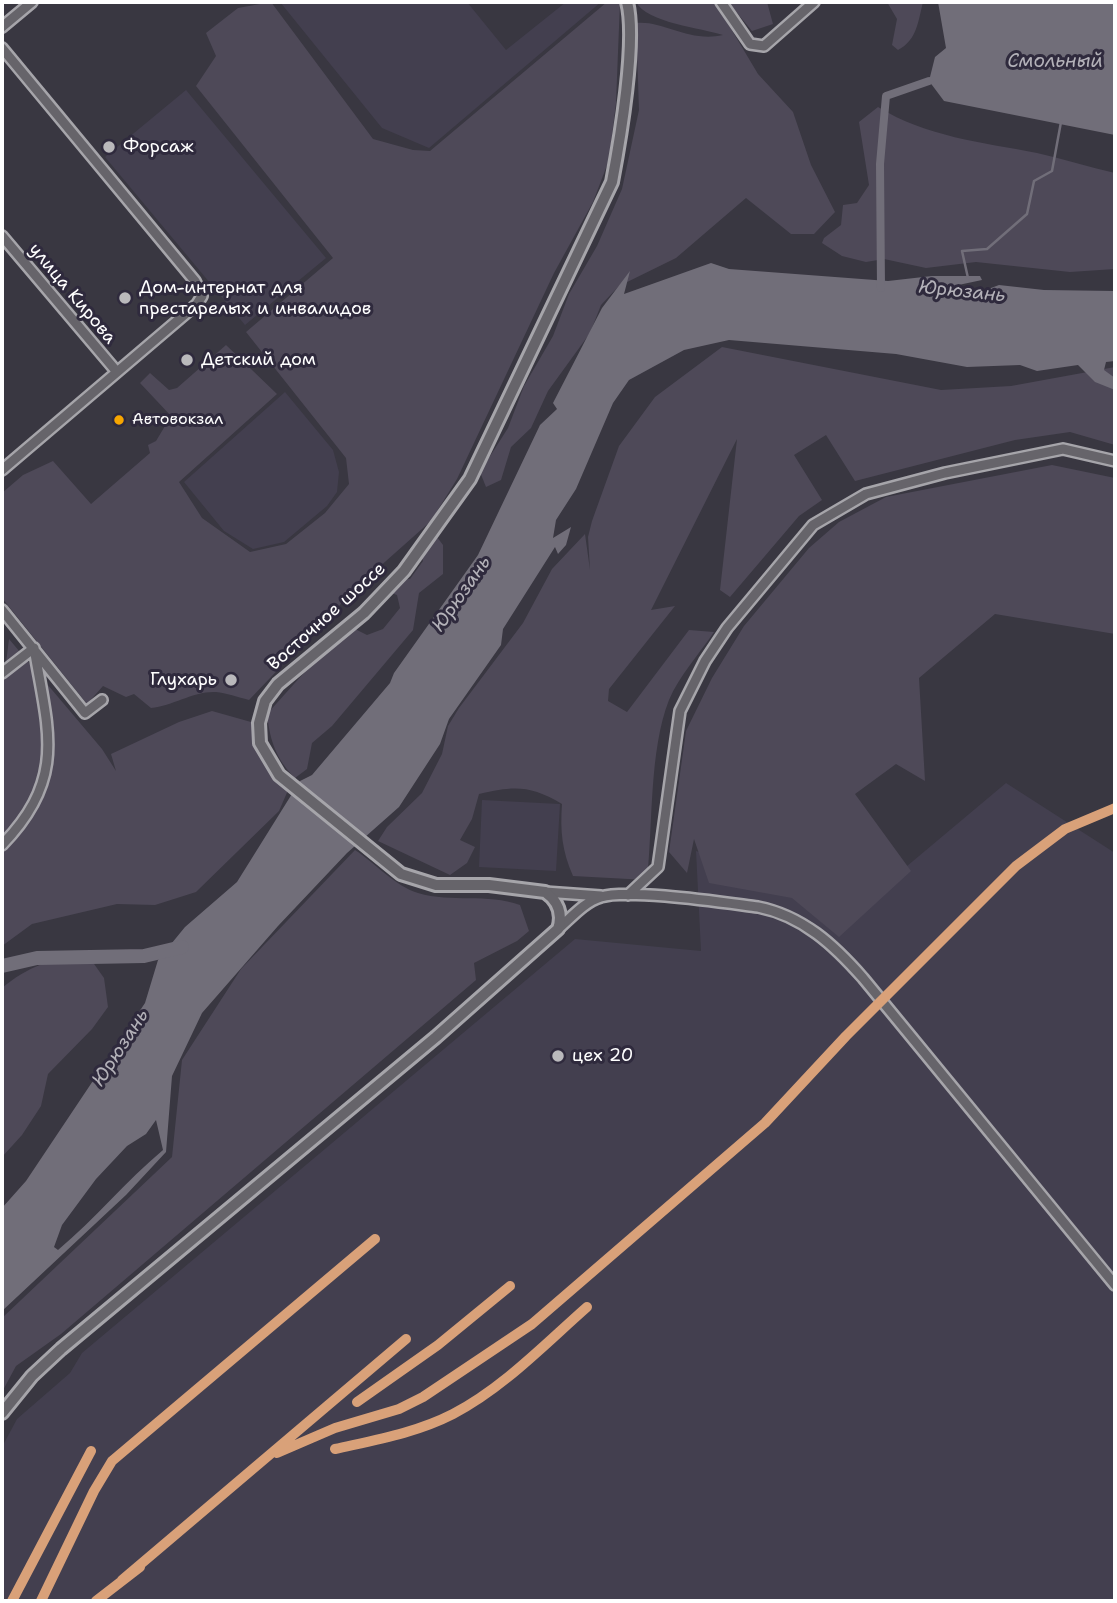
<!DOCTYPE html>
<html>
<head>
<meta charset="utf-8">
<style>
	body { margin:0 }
	#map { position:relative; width:1117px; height:1603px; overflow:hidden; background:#393741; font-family:"Shantell Sans",sans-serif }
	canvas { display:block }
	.frame { position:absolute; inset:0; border:4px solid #fff; pointer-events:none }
</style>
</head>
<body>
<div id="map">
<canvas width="1117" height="1603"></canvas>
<div class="frame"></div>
</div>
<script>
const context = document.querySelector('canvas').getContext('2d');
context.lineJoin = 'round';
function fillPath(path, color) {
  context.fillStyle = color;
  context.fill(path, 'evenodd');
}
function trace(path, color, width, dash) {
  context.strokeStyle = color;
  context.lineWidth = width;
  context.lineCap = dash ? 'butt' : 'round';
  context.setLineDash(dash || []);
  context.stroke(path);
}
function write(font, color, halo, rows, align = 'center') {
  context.font = font + ' "Shantell Sans",sans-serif';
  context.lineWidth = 6;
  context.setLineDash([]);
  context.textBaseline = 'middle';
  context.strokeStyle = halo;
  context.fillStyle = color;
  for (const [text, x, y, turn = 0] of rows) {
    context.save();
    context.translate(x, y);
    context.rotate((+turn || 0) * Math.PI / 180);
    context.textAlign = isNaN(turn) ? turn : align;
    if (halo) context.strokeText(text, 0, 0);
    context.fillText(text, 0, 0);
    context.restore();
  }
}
fillPath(new Path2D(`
	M280,2H467L506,50L566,2H601L429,148L382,128Z
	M186,90L326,258L245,325L105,157Z
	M285,392L333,450L339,472L337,492L327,506L284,542L253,549L224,531L184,482Z
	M1006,783L1115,853V1601H2V1447L17,1419L70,1373L82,1353L575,939L701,951L696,851L863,903Z
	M482,800L560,804L556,871L479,867Z`), '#433f4f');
fillPath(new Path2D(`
	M271,2L373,139L413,150L430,151L607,2H620L616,103L609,160L593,202L554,273L457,479L431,521L359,585L249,700C238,697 226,693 216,692C193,691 173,706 151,708L134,694L126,697L103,686L87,704L2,598V493L23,475L53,461L91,504L150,453L148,445L156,441L171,416L140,383L150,373L169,390L177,388L226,345L277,394L179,482L202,518L250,552L286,544L325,513L349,484L346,458L246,332L333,258L196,86L216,56L206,33L238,8Z
	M636,2H715L758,74L793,112L811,165L835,212L814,234H791L746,198L676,258L619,286L601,305L590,333L548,391L531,428L511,447L501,480L486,487L480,472L508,428L524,386L553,336L569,294L597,246L622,189L639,110L636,23C663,20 689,43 723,35C702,28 647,23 636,2Z
	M728,2H767L773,24L752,31Z
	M887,2H923C918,22 917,40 898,50L892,45L897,19Z
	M878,107C927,137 981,142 1037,153C1063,159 1089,167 1115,173V269L1070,272L976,262L926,268L884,259L866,262L842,256L822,243L824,238L841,225L843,205L857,203L869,185L859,122Z
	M722,347L941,390L1011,386L1115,367V445L1070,432L1015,440L855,481L826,435L794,455L822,500L799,516L730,597L720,590L737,439L651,610L675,606L609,689L608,701L627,712L689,630L714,632C700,653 679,676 669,700C649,751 653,825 647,880L573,876C562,851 560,831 562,804C530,785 514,786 479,794L472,819L460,840L475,847L467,863L450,875L378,841L387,827L422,793L442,754L448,726L459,708L523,623L552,569L585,534L590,570L588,537L592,521L619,446L655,397Z
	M1052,465L1115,478V634L995,614L919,678L925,781L896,764L855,794L911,871L839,937L792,898L709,883L694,839L687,873L669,852L686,731L712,678L744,626L809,548L839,522L886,497Z
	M437,537L443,545V574L419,593L413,630L332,726L312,743L307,769L295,778C276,759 270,741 267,714L347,625L367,635L383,629L400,608L397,595L386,591L396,580L410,579L423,561L421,555Z
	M9,639L102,749L116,771L111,754L179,722L212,711L251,722L260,753L289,788L279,811L196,892L155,905L117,904L32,924L2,946V670L6,663Z
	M355,850C375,863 395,886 418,893C452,903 487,893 520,905L529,931L517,941L474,963L476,980L61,1334L16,1366L2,1392V1318L172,1157L182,1060L241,969Z
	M87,954L104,978L108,1007L92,1029L48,1074L41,1106L22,1135L2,1157V988C27,967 54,957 87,954Z`), '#4e4958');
fillPath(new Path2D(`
	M938,2H1115V135L944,101L929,81L935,57L946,48Z
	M711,263L729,269L888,281L932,276H980L982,280L916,294L967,297L999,285L1044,290L1115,291V361L1106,362L1104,370L1115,378V390L1095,382L1078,365L1037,371L1020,365L967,367L896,354L729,340L684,350L629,380L613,403L576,489L556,520L553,538L571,527L566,545L558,554L555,547L503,629L501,645L449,719L440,744L399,807L347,853L278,926L202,1013L172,1076L166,1152L126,1195L2,1311V1208L26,1181L145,1003L158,960L185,927L237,882L300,781L312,775L390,683L394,673L478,555L540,425L557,409L553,403L602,308L630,271L624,294ZM156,1120L163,1150C126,1181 95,1219 58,1250L54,1247L62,1225L96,1179L127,1146L146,1134Z`), '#716e79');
trace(new Path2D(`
	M968,278L962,251L987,249L1027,214L1034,181L1052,171L1061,122`), '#716e79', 2.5);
trace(new Path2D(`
	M881,288L880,164L886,96L929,81`), '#716e79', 8);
trace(new Path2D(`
	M2,966L37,958L144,956L182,947`), '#716e79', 14);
const minor = new Path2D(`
	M721,2L750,44L764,46L814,2
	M2,27L32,2
	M2,48L195,281L202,296L197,304L2,470
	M2,236L117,372
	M2,610L85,713L102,700
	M2,673L34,648C48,731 67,778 2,845
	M545,892L601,896
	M628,895L658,867L680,711L705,661L727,628L813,525L866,494L945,473L1063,449L1115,461
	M558,929C571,918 584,902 601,897C627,888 726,903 758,907C803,916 834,945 863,978L1115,1285`);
const major = new Path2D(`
	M2,1413L32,1376L61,1349L436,1037L558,929C563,914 558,901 545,892L489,885H436L401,874L279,775L260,743L259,723L265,701L278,684L364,613L404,571L470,479L612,182C620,140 637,41 627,2`);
trace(minor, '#a6a5aa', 14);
trace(major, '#a6a5aa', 16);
trace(minor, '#66646a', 9);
trace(major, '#66646a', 10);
trace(new Path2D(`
	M357,1402L438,1345L510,1286
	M335,1449C375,1440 416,1433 453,1414C503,1388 545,1344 587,1307
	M277,1453L335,1428L399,1409L423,1397L532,1324L765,1123L846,1036L1016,866L1065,829L1115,808
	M122,1580L406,1339
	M12,1601L91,1451
	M41,1601L94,1491L112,1461L375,1239
	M96,1601L140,1567`), '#d9a179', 10);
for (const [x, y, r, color] of [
	[109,147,7,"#bab9bc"],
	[125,298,7,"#bab9bc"],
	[187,360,7,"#bab9bc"],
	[119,420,6,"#f7a600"],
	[231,680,7,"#bab9bc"],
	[558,1056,7,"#bab9bc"]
]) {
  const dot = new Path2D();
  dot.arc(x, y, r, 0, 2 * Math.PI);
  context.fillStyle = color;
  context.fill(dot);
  trace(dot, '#2f2a3d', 2.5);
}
write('16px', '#fff', '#2f2a3d', [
	["Автовокзал",132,420]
], 'left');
write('18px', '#fff', '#2f2a3d', [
	["Форсаж",123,147],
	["Дом-интернат для",139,288],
	["престарелых и инвалидов",139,309],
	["Детский дом",201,360],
	["Глухарь",217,680,"right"],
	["цех 20",572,1056]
], 'left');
write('18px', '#fff', '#2f2a3d', [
	["улица Кирова",72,294,50],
	["Восточное шоссе",327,617,-42]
]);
write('italic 19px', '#b4b2b9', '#2f2a3d', [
	["Смольный",1055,62],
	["Юрюзань",962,292,6],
	["Юрюзань",462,594,-55],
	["Юрюзань",121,1048,-57]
]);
</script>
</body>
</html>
